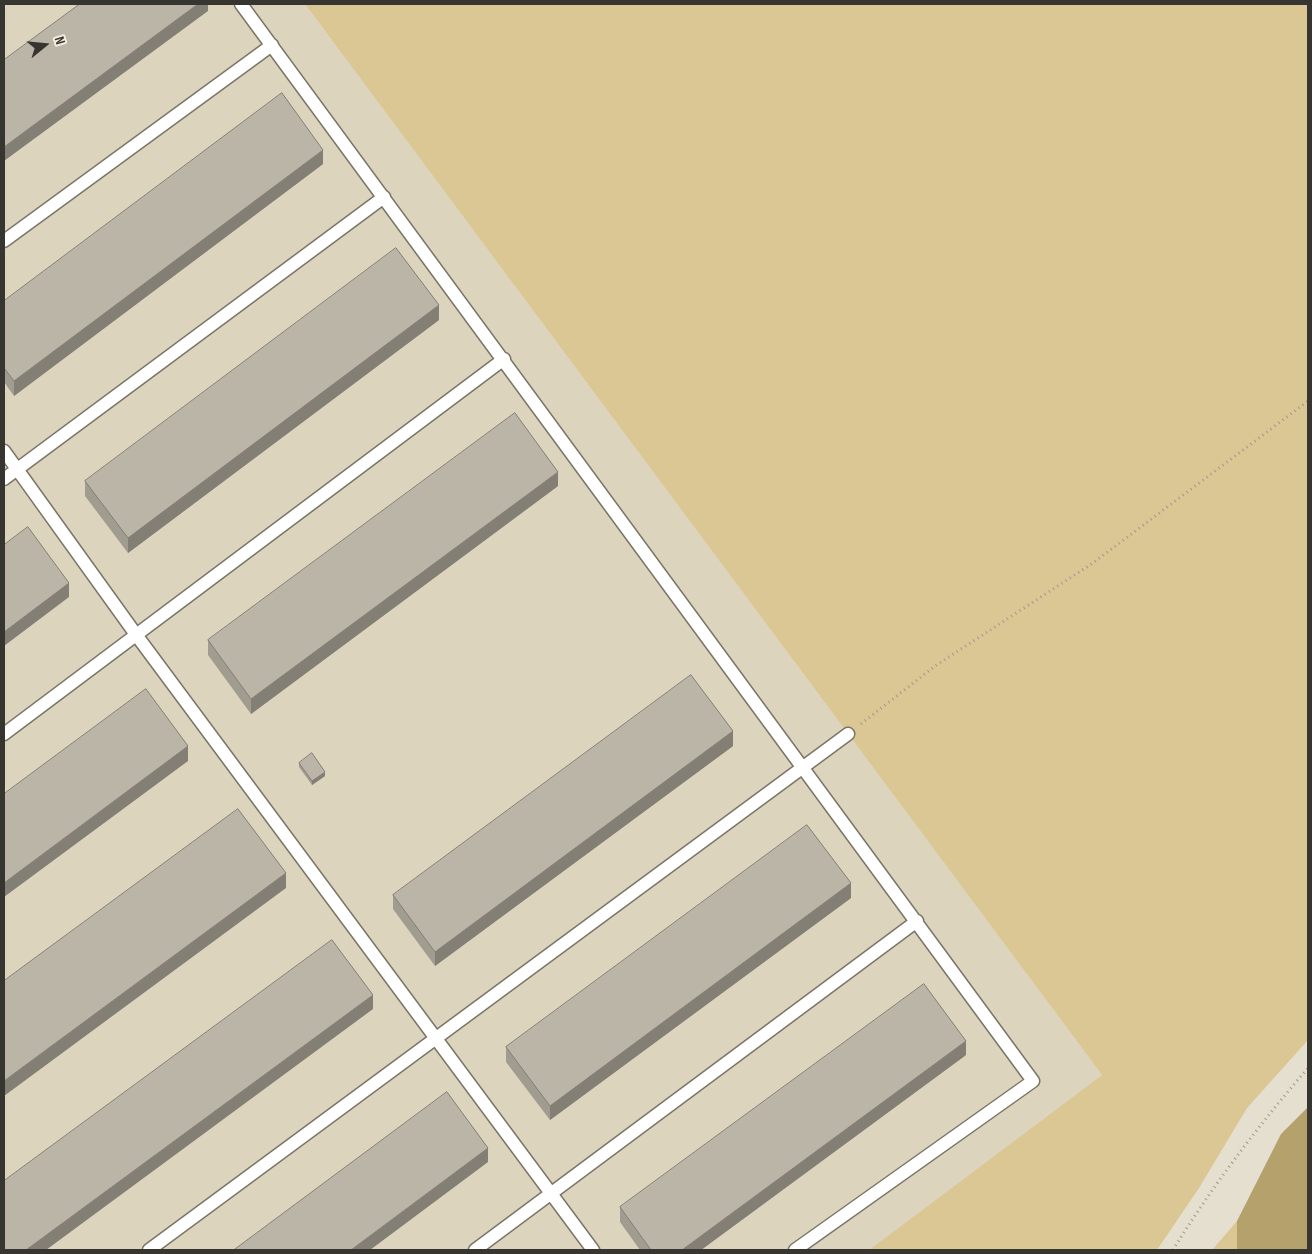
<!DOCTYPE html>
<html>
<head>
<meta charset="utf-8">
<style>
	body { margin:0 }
	#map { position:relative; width:1312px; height:1254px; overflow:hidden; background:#e5dfd0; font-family:"Sofia Sans Condensed",sans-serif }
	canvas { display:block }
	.frame { position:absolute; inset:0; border:5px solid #37352f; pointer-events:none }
	.north { position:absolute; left:20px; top:20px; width:50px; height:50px; -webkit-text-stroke:4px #f2ecdd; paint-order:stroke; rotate:73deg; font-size:14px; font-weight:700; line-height:20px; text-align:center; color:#37352f }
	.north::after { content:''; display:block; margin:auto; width:18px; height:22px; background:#37352f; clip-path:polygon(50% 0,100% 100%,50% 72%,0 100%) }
</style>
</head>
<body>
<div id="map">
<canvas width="1312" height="1254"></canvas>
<div class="frame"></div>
<div class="north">N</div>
</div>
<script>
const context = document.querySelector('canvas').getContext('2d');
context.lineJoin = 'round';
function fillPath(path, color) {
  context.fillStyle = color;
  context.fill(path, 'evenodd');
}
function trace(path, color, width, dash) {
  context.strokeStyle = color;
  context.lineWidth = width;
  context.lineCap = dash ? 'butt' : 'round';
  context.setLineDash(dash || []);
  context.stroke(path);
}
fillPath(new Path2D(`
	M4,4H305L1102,1075L869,1250H4Z`), '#ddd4be');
fillPath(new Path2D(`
	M305,4H1308V1040L1247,1108L1199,1188L1157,1250H869L1102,1075Z
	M1237,1221V1250H1212Z`), '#dbc794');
fillPath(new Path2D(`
	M1308,1107V1250H1237V1221L1281,1134Z`), '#b5a16c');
const lane = new Path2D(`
	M241,4L1033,1081L795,1250
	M4,241L272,45
	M4,451L137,636L593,1250
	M4,479L384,197
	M4,734L504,359
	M149,1250L848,734
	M475,1250L917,921`);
trace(lane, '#7a7567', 15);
trace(new Path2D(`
	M861,724L935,666L1093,563L1308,401
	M1173,1250C1213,1185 1258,1126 1308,1068`), '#9d998d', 3, [1, 4]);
trace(lane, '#fff', 12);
fillPath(new Path2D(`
	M323,164L14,396L4,382V301Z
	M439,320L128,553L85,496V481Z
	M558,486L251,714L208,655V640Z
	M733,746L435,966L393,909V895Z
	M299,763L325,776L312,785L299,767Z
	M851,898L550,1120L506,1062V1047Z
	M966,1055L701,1250H640L620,1222V1207Z`), '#a19c90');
fillPath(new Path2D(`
	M198,4H208V11L4,161V147Z
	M323,150V164L14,396V381Z
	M439,305V320L128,553V538Z
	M558,472V486L251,714V699Z
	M69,583V597L4,646V632Z
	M733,731V746L435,966V952Z
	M188,746V761L4,897V883Z
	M325,772V776L312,785V781Z
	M286,873V888L4,1096V1081Z
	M851,883V898L550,1120V1106Z
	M373,995V1009L46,1250H26Z
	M966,1041V1055L701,1250H682Z
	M488,1148V1162L370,1250H351Z`), '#837f75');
const building = new Path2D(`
	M80,4H198L4,147V60Z
	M282,93L323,150L14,381L4,368V301Z
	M396,248L439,305L128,538L85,481Z
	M515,413L558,472L251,699L208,640Z
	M28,527L69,583L4,632V545Z
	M691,675L733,731L435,952L393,895Z
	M146,689L188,746L4,883V794Z
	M312,753L325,772L312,781L299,763Z
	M238,809L286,873L4,1081V981Z
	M807,825L851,883L550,1106L506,1047Z
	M332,940L373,995L26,1250H4V1181Z
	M924,984L966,1041L682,1250H651L620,1207Z
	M447,1092L488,1148L351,1250H234Z`);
fillPath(building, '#bbb5a7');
trace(building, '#837f75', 1);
</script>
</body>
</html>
